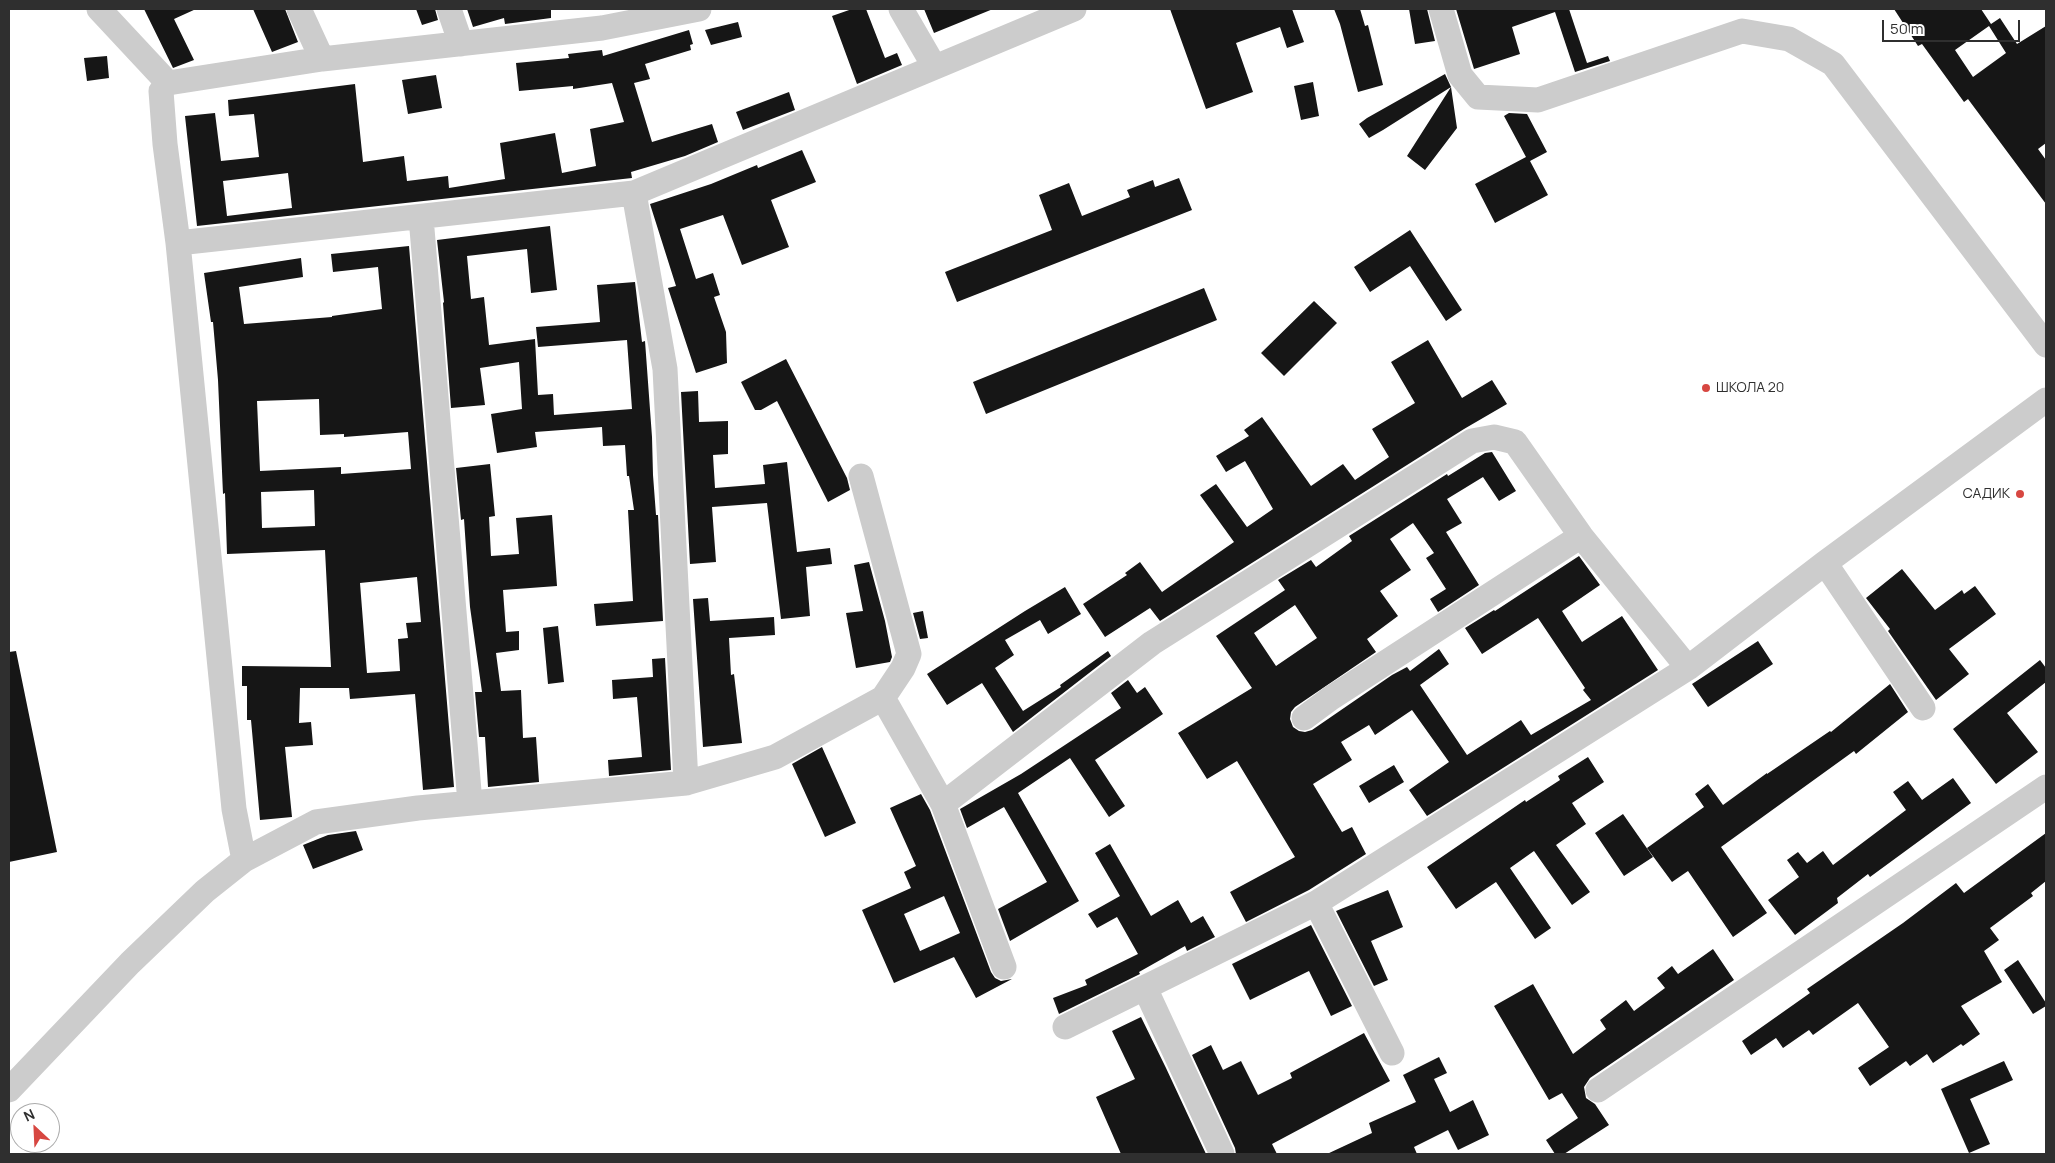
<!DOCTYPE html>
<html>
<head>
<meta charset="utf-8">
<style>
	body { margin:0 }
	#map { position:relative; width:2055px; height:1163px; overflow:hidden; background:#fff; font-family:Manrope,sans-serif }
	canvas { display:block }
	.frame { position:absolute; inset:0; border:10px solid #2f2f2f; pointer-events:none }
	.north { position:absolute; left:10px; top:1103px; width:50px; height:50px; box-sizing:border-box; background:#fff; border:1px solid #acacac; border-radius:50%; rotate:335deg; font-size:14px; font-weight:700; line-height:20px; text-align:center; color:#2f2f2f }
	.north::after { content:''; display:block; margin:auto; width:18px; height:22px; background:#d74741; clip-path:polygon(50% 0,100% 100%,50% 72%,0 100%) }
	.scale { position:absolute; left:1882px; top:20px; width:138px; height:22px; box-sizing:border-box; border:2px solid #2f2f2f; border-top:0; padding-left:6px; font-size:15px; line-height:18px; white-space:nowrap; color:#2f2f2f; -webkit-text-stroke:4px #fff; paint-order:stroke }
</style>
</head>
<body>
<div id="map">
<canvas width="2055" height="1163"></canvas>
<div class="frame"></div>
<div class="north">N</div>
<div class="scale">50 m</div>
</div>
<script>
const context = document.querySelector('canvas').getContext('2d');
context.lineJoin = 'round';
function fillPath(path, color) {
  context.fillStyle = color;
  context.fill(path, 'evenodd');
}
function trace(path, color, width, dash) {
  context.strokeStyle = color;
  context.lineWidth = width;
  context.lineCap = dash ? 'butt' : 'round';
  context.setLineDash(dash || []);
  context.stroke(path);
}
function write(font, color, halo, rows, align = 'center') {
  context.font = font + ' Manrope,sans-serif';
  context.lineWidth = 5;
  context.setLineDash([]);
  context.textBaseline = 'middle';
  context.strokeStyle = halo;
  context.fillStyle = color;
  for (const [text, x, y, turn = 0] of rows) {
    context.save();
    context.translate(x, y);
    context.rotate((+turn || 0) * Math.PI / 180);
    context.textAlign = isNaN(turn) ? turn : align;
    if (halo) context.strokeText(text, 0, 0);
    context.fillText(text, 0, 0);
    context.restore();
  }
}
fillPath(new Path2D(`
	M144,9H196L174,19L194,60L173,68Z
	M253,9H285L298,42L272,52Z
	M416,9H435L438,20L422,25Z
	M467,9H551V18L505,24L504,18L473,27Z
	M852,9H866L885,58L897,53L902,65L857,84L832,16Z
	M924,9H993L934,33Z
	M1170,9H1292L1304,42L1287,48L1280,27L1236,43L1253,92L1206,109Z
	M1334,9H1360L1365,26L1368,25L1383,85L1358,92L1340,24Z
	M1409,9H1427L1435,41L1415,44Z
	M1456,9H1569L1587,63L1608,56L1610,61L1575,72L1555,12L1512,27L1520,54L1474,69Z
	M1894,9H1981L1991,24L2000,18L2017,44L2046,26V143L2038,149L2046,160V204L1968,99L1964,102L1922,44L1918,46ZM1989,26L2006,53L1973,77L1955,50Z
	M738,22L742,37L711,45L705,30Z
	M689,30L693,44L690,45L691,50L645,64L650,79L634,83L652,142L712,124L718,142L685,156L631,172L632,178L197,226L185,116L215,113L221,161L259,157L254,114L229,116L228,100L355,84L363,162L404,156L407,181L448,176L449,188L505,179L500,143L555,133L562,173L596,166L590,129L624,122L612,83L573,89V86L519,91L516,63L569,58L568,54L602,50L603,56ZM288,173L292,208L227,216L223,181Z
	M107,56L109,78L87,81L84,58Z
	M1445,74L1451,87L1383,130L1369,138L1359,124L1367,118Z
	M436,75L442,108L408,114L402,80Z
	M1313,82L1319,116L1301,120L1294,86Z
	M1451,87L1457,128L1425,170L1407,156Z
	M789,92L795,110L743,130L736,112Z
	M1509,113L1527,114L1547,152L1530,161L1548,195L1495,223L1475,184L1526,157L1504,116Z
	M802,150L816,182L771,200L789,247L742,265L723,215L680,229L696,279L713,273L720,295L714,297L726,332L727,363L696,373L668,288L676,286L650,204L711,184L757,165L758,168Z
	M1179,178L1192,210L957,302L945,272L1052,230L1039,195L1069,183L1082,216L1130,197L1127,190L1153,180L1155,187Z
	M550,226L557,290L531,293L527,249L467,256L471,299L484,297L489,345L535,339L538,395L553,394L554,415L632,409L627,340L538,347L536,327L600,322L597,285L635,282L642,342L645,341L652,437L653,475L656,515H658L663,621L596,626L594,604L633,601L628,510H634L629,476H627L625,445L603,446L602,427L535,432L537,447L497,453L491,414L522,409L519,362L480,368L485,405L451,408L443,303L444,302L437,240Z
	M1410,230L1462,310L1446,321L1410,266L1370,292L1354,267Z
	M409,246L454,787L423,790L415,694L350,699L349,688H300L299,723L311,722L313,745L285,747L292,817L260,820L251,720H247V686H242V666L331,667L325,550L227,554L225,493L223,494L218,380L213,322H211L204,273L301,258L303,277L239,287L244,324L332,317V316L382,309L378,267L333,272L331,254ZM319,399L320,435L344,434V437L408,432L411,469L341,474V467L260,471L257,401ZM314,490L315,526L262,528L261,492ZM417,577L421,622L406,623L408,638L398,639L400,671L367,673L360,583Z
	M1204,288L1217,320L986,414L973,382Z
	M1314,301L1337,323L1284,376L1261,353Z
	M1428,340L1462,398L1492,380L1507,404L1464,429L1160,621L1150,608L1105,637L1083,604L1127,575L1125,573L1140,562L1162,592L1234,542L1200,495L1216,484L1247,527L1273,509L1245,461L1226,472L1216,456L1249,436L1244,430L1262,417L1311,486L1343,464L1355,480L1389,457L1372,429L1415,403L1391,362Z
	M786,359L847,478L850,490L828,502L777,401L761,410H755L741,382Z
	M698,391L699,422L728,421V454L713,455L715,488L765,484L763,465L787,462L797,552L830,548L832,564L806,567L810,616L781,619L767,503L712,507L716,562L690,564L681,392Z
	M1492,452L1516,491L1499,501L1483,477L1447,499L1462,523L1446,532L1479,585L1438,612L1430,599L1446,589L1426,558L1434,553L1413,523L1390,539L1411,570L1380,591L1398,616L1367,639L1376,652L1295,707L1291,712L1290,719L1293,727L1299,731L1305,732L1312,730L1392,675L1407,667L1410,671L1439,649L1449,664L1420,685L1467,755L1521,720L1531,735L1591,700L1583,690L1585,688L1538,618L1482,654L1465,628L1494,610L1495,611L1579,556L1600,585L1562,611L1582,642L1622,616L1658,670L1427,816L1409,790L1449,762L1412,710L1375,735L1369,725L1341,742L1352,760L1313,784L1342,832L1352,827L1366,854L1309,890L1246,922L1230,892L1295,857L1237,761L1207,779L1178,733L1252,688L1216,636L1285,590L1278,580L1311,560L1316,567L1352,541L1349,536L1447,474L1448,476L1485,453ZM1295,605L1317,638L1276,666L1254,633Z
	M490,464L495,516L489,517L491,556L519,554L516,518L552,515L557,586L503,590L506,632L519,631V650L496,653L501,691L521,690L523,738L536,737L539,782L488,787L485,737H479L475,692H482L470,607L464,519L461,520L456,468Z
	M869,562L885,621L892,657L890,662L856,668L846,613L863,611L854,565Z
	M1902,569L1935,610L1962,590L1964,594L1975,586L1996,614L1949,649L1969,674L1936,700L1888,631L1890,629L1866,598Z
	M1065,587L1081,614L1048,634L1040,620L1005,640L1014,655L995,668L1023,711L1061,687L1060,685L1108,651L1111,656L1013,732L982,683L947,705L927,674L1025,611Z
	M708,598L710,621L774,617L775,635L729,638L731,675L734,674L742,743L703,747L693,599Z
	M923,611L928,638L920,639L913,613Z
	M558,626L564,682L548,684L543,628Z
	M1758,641L1773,664L1708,707L1692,684Z
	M16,651L57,852L9,862V652Z
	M665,658L671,770L609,776L608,760L642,757L637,697L613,699L612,680L653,677L652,659Z
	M2040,660L2046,668V682L2007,713L2038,752L1996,784L1953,729Z
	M1128,680L1137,693L1145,687L1163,714L1095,760L1125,806L1109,817L1070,758L1018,793L1079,901L1010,941L998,909L1047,882L1004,807L967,828L960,809L1021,774L1121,708L1111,693Z
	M1890,684L1908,712L1856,754L1854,751L1721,847L1767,913L1733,937L1688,871L1672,882L1647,848L1704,807L1695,794L1708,784L1723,805L1767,773V774L1830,731L1831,732Z
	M822,747L856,823L825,837L792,764Z
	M1588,757L1604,782L1572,803L1586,824L1556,845L1590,892L1572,905L1534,851L1510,868L1551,928L1535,939L1496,882L1456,909L1427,867L1525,800L1526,802L1560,780L1558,776Z
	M1394,765L1404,782L1369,803L1359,786Z
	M1953,778L1971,803L1870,877L1868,874L1837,898L1838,903L1795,935L1768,900L1799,877L1787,860L1798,852L1807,863L1823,851L1833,865L1906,810L1893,792L1908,781L1922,800Z
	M921,794L930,810L991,972L995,978L1001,981L1012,979L976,998L954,957L894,983L862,910L911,888L904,872L916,866L890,808ZM944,896L960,933L920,951L904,914Z
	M1623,814L1653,857L1624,876L1595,833Z
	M356,831L363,850L313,869L303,845L328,835Z
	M2046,833V881L2031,893L2033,896L1990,928L1999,940L1984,951L2002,982L1961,1006L1980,1034L1963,1046L1961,1044L1933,1063L1927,1054L1910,1066L1906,1061L1870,1086L1858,1068L1889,1047L1858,1003L1813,1035L1809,1030L1783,1048L1776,1038L1751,1055L1742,1041L1810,993L1807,989L1903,923L1956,883L1964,893Z
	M1110,844L1151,916L1178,900L1191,923L1203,916L1215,937L1187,951L1185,946L1139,972L1140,974L1059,1014L1053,998L1087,985L1085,980L1138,954L1117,917L1097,928L1088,914L1120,896L1095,853Z
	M1388,890L1403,927L1371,941L1388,980L1374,986L1336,911Z
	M1311,925L1352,1006L1331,1016L1309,971L1250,1000L1232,964Z
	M1713,949L1734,980L1590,1078L1584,1087L1586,1098L1595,1104L1609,1125L1564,1154H1555L1546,1140L1578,1118L1562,1093L1549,1100L1494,1006L1533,984L1573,1054L1606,1029L1600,1020L1626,1000L1634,1011L1665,988L1657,978L1672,966L1678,974Z
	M2018,960L2046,1003V1006L2033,1014L2004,970Z
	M1141,1017L1166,1068L1206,1154H1121L1096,1097L1135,1079L1112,1031Z
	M1364,1033L1390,1081L1272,1144L1277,1154H1236L1235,1148L1192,1055L1211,1045L1223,1070L1241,1061L1258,1095L1292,1078L1290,1073Z
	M1439,1057L1447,1073L1434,1079L1450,1112L1473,1100L1489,1135L1458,1150L1448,1130L1414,1147L1417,1154H1327L1372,1133L1369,1123L1416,1102L1403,1075Z
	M2004,1061L2013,1080L1970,1099L1990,1144L1969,1153L1941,1089Z`), '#161616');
trace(new Path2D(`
	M99,9L168,83
	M299,9L322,59
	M449,9L461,44
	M901,9L934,66
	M1441,9L1460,75L1478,97L1538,100L1742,31L1789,39L1833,64L2046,345
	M634,193L665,369L686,783
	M421,217L470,803
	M178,243L634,193L1074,9
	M861,476L909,654L903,668L883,698
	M1825,563L1923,708
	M1304,718L1331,698L1581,536
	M943,804L1152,643L1472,441L1494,437L1515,442L1581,536L1688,668
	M244,860L234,809L178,243L165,144L161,91L168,83L322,59L602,28L699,9
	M1316,903L1392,1053
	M1145,988L1222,1154
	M1065,1027L1316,903L1688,668L1825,563L2046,400
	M9,1090L130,963L205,891L244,860L316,822L418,808L686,783L775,757L883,698L943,804L1004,967
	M1598,1090L2046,787`), '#ccc', 25);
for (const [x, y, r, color] of [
	[1706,388,5,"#d74741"],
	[2020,494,5,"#d74741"]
]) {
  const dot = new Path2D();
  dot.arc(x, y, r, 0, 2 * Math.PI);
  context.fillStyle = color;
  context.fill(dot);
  trace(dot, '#fff', 2);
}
write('14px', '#2f2f2f', '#fff', [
	["ШКОЛА 20",1716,388],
	["САДИК",2010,494,"right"]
], 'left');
</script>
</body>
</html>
